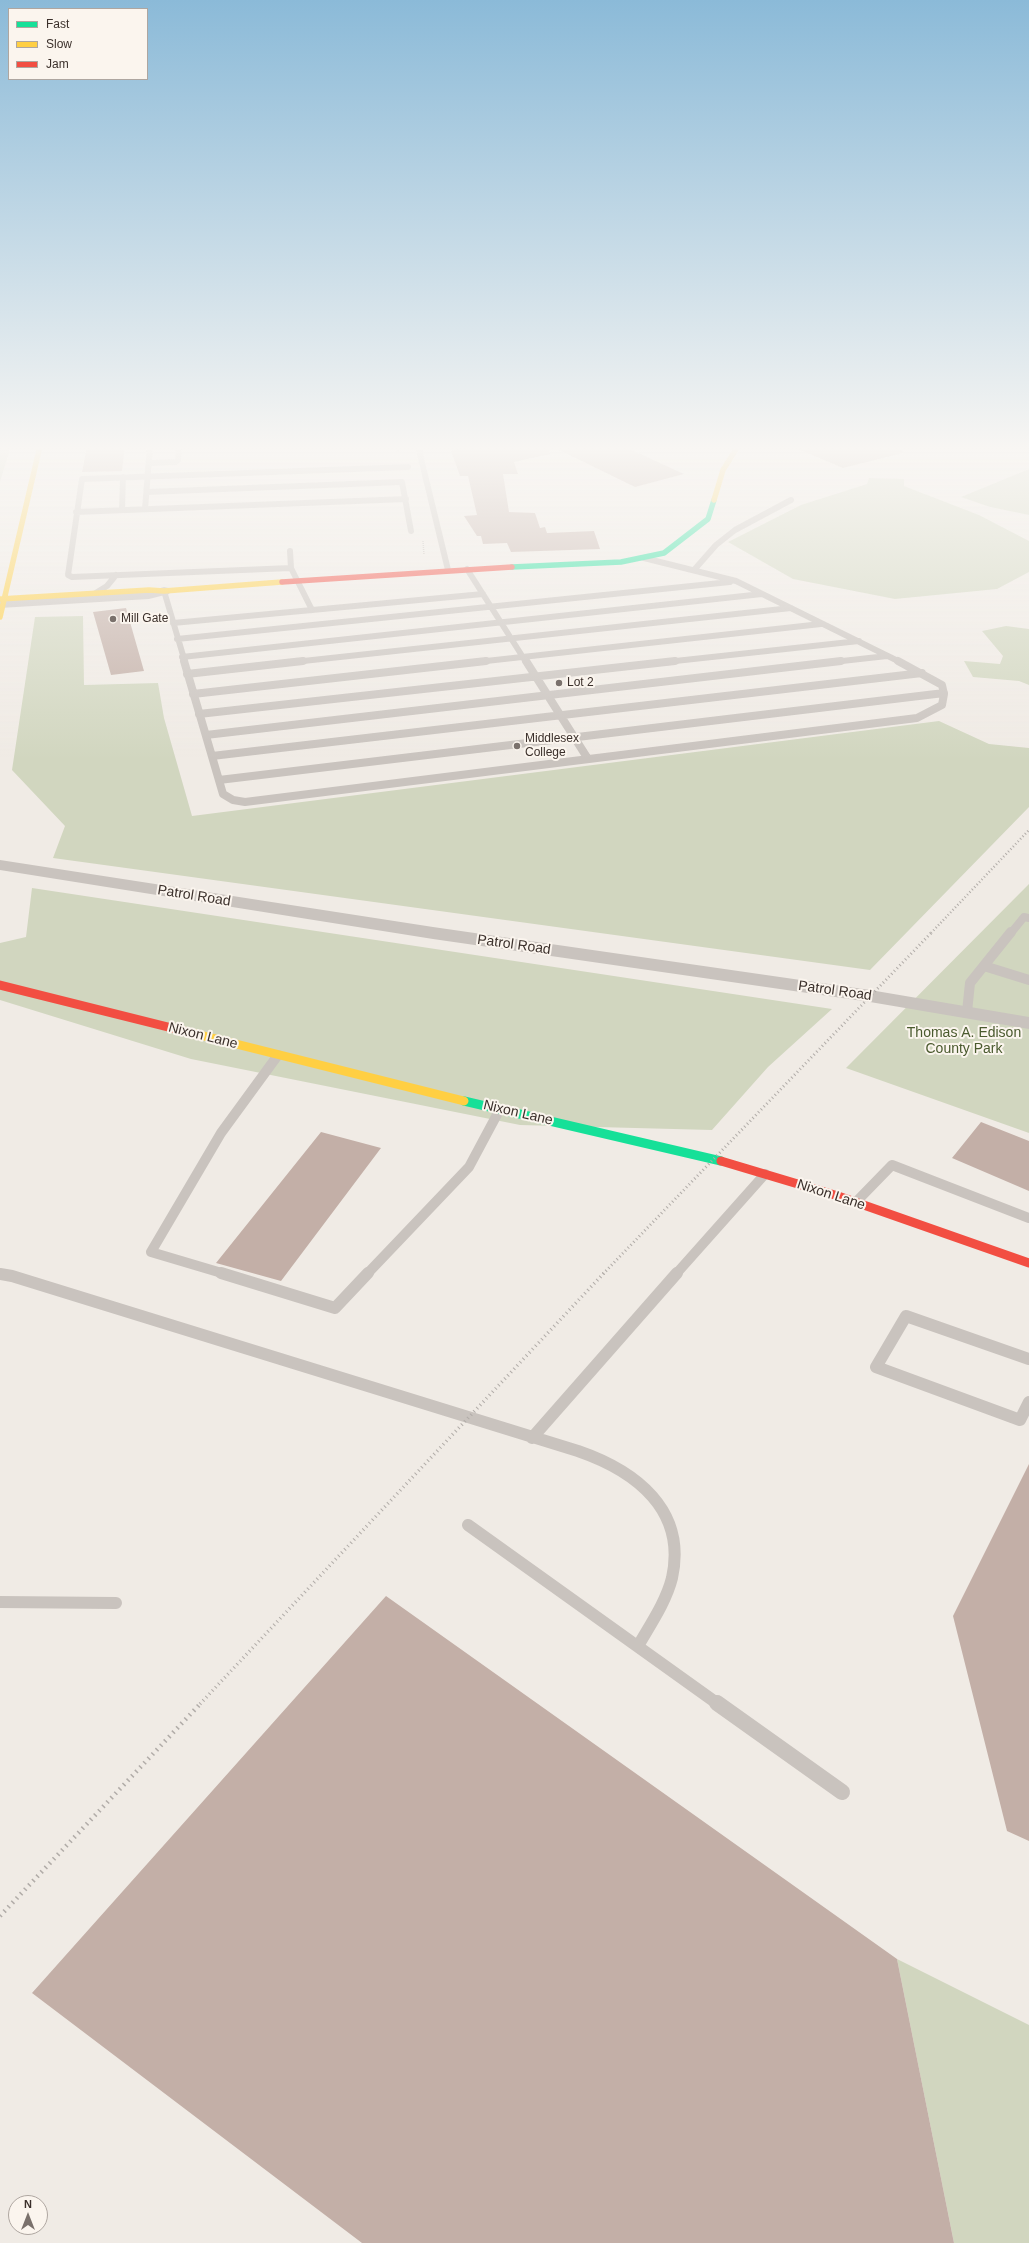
<!DOCTYPE html>
<html>
<head>
<meta charset="utf-8">
<style>
	body { margin:0 }
	#map { position:relative; width:1029px; height:2243px; overflow:hidden; background:#f0ebe5; font-family:Helvetica,sans-serif }
	canvas { display:block }
	.legend { position:absolute; left:8px; top:8px; width:140px; height:72px; box-sizing:border-box; background:#fbf5ee; border:1px solid #aea6a0; margin:0; padding:5px 7px; list-style:none; font-size:12px; color:#3b302b }
	.legend li { display:flex; align-items:center; gap:8px; height:20px }
	.legend b { width:20px; border:1px solid #aea6a0 }
	.north { position:absolute; left:8px; top:2195px; width:40px; height:40px; box-sizing:border-box; background:#fbf5ee; border:1px solid #aea6a0; border-radius:50%; rotate:0deg; font-size:11px; font-weight:700; line-height:16px; text-align:center; color:#3b302b }
	.north::after { content:''; display:block; margin:auto; width:14px; height:18px; background:#7a716c; clip-path:polygon(50% 0,100% 100%,50% 72%,0 100%) }
</style>
</head>
<body>
<div id="map">
<canvas width="1029" height="2243"></canvas>
<ul class="legend">
<li><b style="height:5px;background:#16e098"></b>Fast</li>
<li><b style="height:5px;background:#ffcf43"></b>Slow</li>
<li><b style="height:5px;background:#f24e42"></b>Jam</li>
</ul>
<div class="north">N</div>
</div>
<script>
const context = document.querySelector('canvas').getContext('2d');
context.lineJoin = 'round';
function fillPath(path, color) {
  context.fillStyle = color;
  context.fill(path, 'evenodd');
}
function trace(path, color, width, dash) {
  context.strokeStyle = color;
  context.lineWidth = width;
  context.lineCap = dash ? 'butt' : 'round';
  context.setLineDash(dash || []);
  context.stroke(path);
}
function write(font, color, halo, rows, align = 'center') {
  context.font = font + ' Helvetica,sans-serif';
  context.lineWidth = 4;
  context.setLineDash([]);
  context.textBaseline = 'middle';
  context.strokeStyle = halo;
  context.fillStyle = color;
  for (const [text, x, y, turn = 0] of rows) {
    context.save();
    context.translate(x, y);
    context.rotate((+turn || 0) * Math.PI / 180);
    context.textAlign = isNaN(turn) ? turn : align;
    if (halo) context.strokeText(text, 0, 0);
    context.fillText(text, 0, 0);
    context.restore();
  }
}
fillPath(new Path2D(`
	M0,446H11L0,482Z
	M1029,469V515L990,507L961,497Z
	M869,478L904,479V486L979,515L1029,541V572L997,589L895,599L793,579L728,542L801,505L867,484Z
	M83,616L84,685L158,683L164,718L192,816L939,721L989,744L1029,748V807L870,970L53,858L65,826L12,770L35,617Z
	M1006,626L1029,629V685L1019,681L973,677L964,661L1000,664L1003,656L982,631Z
	M1029,884V1133L846,1068Z
	M32,888L832,1009L768,1067L712,1130L520,1125L191,1059L0,1000V943L26,937Z
	M897,1959L1029,2025V2243H954Z`), '#d1d6bf');
fillPath(new Path2D(`
	M87,446H125L122,471L82,472Z
	M473,446H549L550,454L514,462L518,474H503L509,512L535,513L540,528L545,527L547,533L594,531L600,549L511,552L507,543L483,544L481,536H477L464,516L477,515L468,476H460L451,451Z
	M551,446H623L684,474L635,487Z
	M791,446H902L903,453L843,468Z
	M126,608L144,671L111,675L93,612Z
	M981,1122L1029,1141V1191L952,1158Z
	M321,1132L381,1148L281,1281L216,1263Z
	M1029,1464V1841L1007,1831L953,1616Z
	M386,1596L897,1959L954,2243H362L32,1993Z`), '#c3afa7');
trace(new Path2D(`
	M397,453L399,446
	M423,541L424,555`), '#c2bbb6', 1.5, [1, 1]);
trace(new Path2D(`
	M418,446L448,570
	M149,463L176,462L178,460L179,446
	M147,492L402,482L411,531
	M145,509L150,446
	M122,510L123,477
	M76,512L406,499
	M290,551L291,568L312,610
	M644,558L736,581L900,662
	M291,568L72,577L68,575L82,479L408,467
	M467,569L526,662
	M694,570L716,545L735,530L791,500
	M164,591L185,662
	M94,594L107,586L116,575
	M173,623L483,594
	M177,639L730,582
	M182,657L762,594
	M294,662L791,608
	M477,662L821,624
	M666,662L859,641
	M833,662L887,656`), '#c9c3be', 6);
trace(new Path2D(`
	M184,661L223,794L233,800L245,802L917,718L942,705L944,694L942,685L898,661
	M526,661L588,759
	M187,674L303,661
	M193,694L486,661
	M199,714L675,661
	M206,735L841,661
	M212,756L922,673
	M219,780L944,693
	M1011,933L1024,917L1029,918`), '#c9c3be', 8);
trace(new Path2D(`
	M984,966L1029,980
	M967,1012L970,983L1011,932
	M856,1202L892,1165L1029,1218
	M0,1274H3
	M225,1274L151,1252L221,1133L278,1055
	M367,1274L469,1167L500,1109
	M676,1274L765,1174`), '#c9c3be', 10);
trace(new Path2D(`
	M221,1273L335,1308L368,1273
	M0,1274L12,1276L578,1451C636,1471 687,1510 672,1578C666,1602 650,1625 638,1646
	M1029,1359L906,1316L876,1367L1020,1420L1029,1402
	M532,1438L677,1273
	M468,1525L718,1704
	M0,1602L116,1603`), '#c9c3be', 12);
trace(new Path2D(`
	M717,1703L842,1792`), '#c9c3be', 16);
fillPath(new Path2D(`
	M164,587L169,588L171,591L169,594L149,599L0,608V600H2L149,591Z
	M0,860L433,927L870,990L1029,1017V1029L870,1002L433,939L0,870Z`), '#c9c3be');
trace(new Path2D(`
	M512,567L621,562L664,553L708,519L714,500`), '#16e098', 5.5);
trace(new Path2D(`
	M464,1101L721,1161`), '#16e098', 9);
trace(new Path2D(`
	M714,500L723,470L738,446
	M0,599L149,590L164,591L282,582
	M0,617L40,446`), '#ffcf43', 5.5);
trace(new Path2D(`
	M192,1033L464,1101`), '#ffcf43', 9);
trace(new Path2D(`
	M282,582L512,567`), '#f24e42', 5.5);
trace(new Path2D(`
	M0,985L192,1033
	M721,1161L838,1196L1029,1263`), '#f24e42', 9);
trace(new Path2D(`
	M931,933L1029,830`), '#b1aca8', 2.5, [1, 2.5]);
trace(new Path2D(`
	M603,1274L932,932`), '#b1aca8', 3, [1, 3]);
trace(new Path2D(`
	M200,1704L604,1273`), '#b1aca8', 3.5, [1, 3.5]);
trace(new Path2D(`
	M0,1916L201,1703`), '#b1aca8', 4.5, [1.5, 4.5]);
const sky = context.createLinearGradient(0, 0, 0, 760);
sky.addColorStop(0, '#8bbad8');
sky.addColorStop(0.59, '#f8f6f3');
sky.addColorStop(1, '#f8f6f300');
context.fillStyle = sky;
context.fillRect(0, 0, 1029, 760);
for (const [x, y, r, color] of [
	[113,619,4,"#7a716c"],
	[559,683,4,"#7a716c"],
	[517,746,4,"#7a716c"]
]) {
  const dot = new Path2D();
  dot.arc(x, y, r, 0, 2 * Math.PI);
  context.fillStyle = color;
  context.fill(dot);
  trace(dot, '#fbf5ee', 1.5);
}
write('12px', '#3b302b', '#fbf5ee', [
	["Mill Gate",121,619],
	["Lot 2",567,683],
	["Middlesex",525,739],
	["College",525,753]
], 'left');
write('14px', '#3b302b', '#fbf5ee', [
	["Patrol Road",194,896,9],
	["Patrol Road",514,945,8],
	["Patrol Road",835,991,8],
	["Nixon Lane",203,1036,14],
	["Nixon Lane",518,1113,13],
	["Nixon Lane",831,1195,18]
]);
write('14px', '#4a5a2e', '#fbf5ee', [
	["Thomas A. Edison",964,1033],
	["County Park",964,1049]
]);
</script>
</body>
</html>
